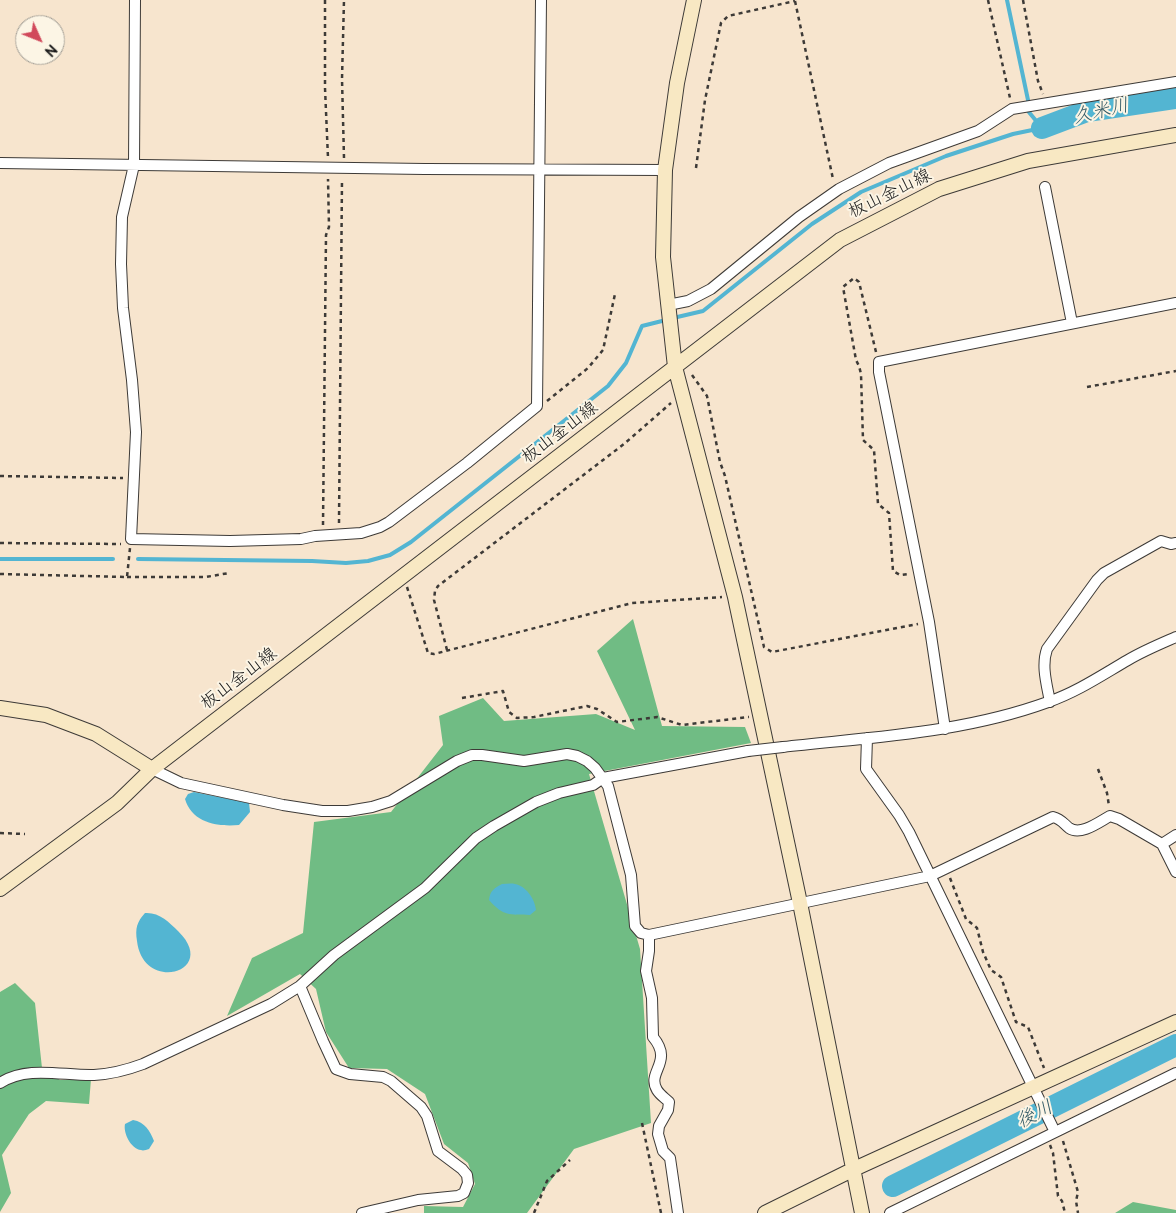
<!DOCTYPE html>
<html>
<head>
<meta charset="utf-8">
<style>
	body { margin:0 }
	#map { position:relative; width:1176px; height:1213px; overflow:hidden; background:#f7e5ce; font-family:"Balsamiq Sans",sans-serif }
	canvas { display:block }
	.north { position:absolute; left:15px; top:15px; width:50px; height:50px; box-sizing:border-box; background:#fcf5e5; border:1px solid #a29e95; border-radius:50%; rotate:134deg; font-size:14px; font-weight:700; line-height:20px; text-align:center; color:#1c1c1c }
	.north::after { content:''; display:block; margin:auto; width:18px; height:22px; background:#d1495b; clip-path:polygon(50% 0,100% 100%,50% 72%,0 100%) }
</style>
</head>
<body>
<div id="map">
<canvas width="1176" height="1213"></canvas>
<div class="north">N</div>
</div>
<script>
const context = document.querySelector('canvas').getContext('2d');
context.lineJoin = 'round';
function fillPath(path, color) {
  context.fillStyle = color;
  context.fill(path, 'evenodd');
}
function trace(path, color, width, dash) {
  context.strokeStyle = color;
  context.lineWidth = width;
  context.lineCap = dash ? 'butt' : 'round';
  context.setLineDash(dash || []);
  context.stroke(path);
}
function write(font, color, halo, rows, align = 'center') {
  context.font = font + ' "Balsamiq Sans","Klee One",sans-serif';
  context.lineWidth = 4;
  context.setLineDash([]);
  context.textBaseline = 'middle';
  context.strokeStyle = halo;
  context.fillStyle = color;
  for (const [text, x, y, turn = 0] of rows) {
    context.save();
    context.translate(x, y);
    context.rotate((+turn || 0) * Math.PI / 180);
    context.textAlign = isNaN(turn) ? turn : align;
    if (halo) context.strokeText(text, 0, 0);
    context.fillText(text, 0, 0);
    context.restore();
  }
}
fillPath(new Path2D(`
	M633,619L662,726L745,727L751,743L589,774L640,949L651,1123L574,1149L527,1213H424V1206L463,1207L475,1184L468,1163L444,1144L425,1094L387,1069L349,1068L326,1032L316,989L300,974L227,1016L252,958L303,933L314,822L391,812L443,745L439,716L483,698L504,721L596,714L635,730L597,651Z
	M15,983L35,1003L42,1068L60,1080L91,1079L89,1104L46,1101L29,1114L2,1155L11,1193L0,1212V992Z
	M1133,1202L1176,1210V1213H1115Z`), '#70bc84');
fillPath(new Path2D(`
	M194,792L249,803L250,812L239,825C218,827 192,823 185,799L188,794Z
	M502,884C506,884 511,883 515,884C526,886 535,899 536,910L530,915C509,914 504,917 489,900C490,891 494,888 502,884Z
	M145,913C159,912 169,922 178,931C220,972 143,994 137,941C135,928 137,922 145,913Z
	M133,1120C145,1122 150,1131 154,1141L149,1149C146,1150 143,1151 141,1150C131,1149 123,1133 125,1124Z`), '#53b5d2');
trace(new Path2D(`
	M673,318L703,311L812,224L861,192L946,156L1013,134L1042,128L1028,111V100L1007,0
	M0,559H113
	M138,559L312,561L346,563L368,561L390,555L411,542L608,386L626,363L642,326L666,320`), '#53b5d2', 4);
trace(new Path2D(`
	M1042,128L1087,111L1176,98
	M893,1186L1176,1045`), '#53b5d2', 22);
const street = new Path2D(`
	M135,0L134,165L122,217L121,264L123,308L132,380L136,432L131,539L230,541L301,539L315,536L361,533L380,527L389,522L467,463L537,406L541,0
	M0,163L425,169L665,170
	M1045,187L1072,323
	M668,305L688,301L711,289L799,217L839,189L889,163L978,131L1012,109L1176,82
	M1050,702C1047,685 1041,666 1047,649L1097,580L1104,573L1161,541L1171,544L1176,543
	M945,729L929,622L879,372V362L1176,303
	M867,738L866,769L899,815L909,832L1055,1132
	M783,747C872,737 963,733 1048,702C1077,692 1102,675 1128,660C1143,651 1160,644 1176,637
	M152,769L181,783L283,805L322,811H348L372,807L391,801L457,761L472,755H482L524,761L567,754L577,756L587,761L595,768L608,786L631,875L635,926L641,933L649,935L930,876L1053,817C1061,819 1063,823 1069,828C1081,836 1099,822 1110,816L1119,819L1162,844L1176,835
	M1162,844L1176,872
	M649,935V951L646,971L652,998L653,1037C674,1062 646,1072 657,1090C660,1095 665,1098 669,1102L668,1110L659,1126L658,1134L663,1151L670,1158L678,1213
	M300,986L323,1041L336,1069L350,1074L383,1077L391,1081L421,1107L427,1116L438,1151L462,1169L467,1175L468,1183L464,1193L458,1196L418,1200L362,1213
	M0,1083C28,1065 63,1076 94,1075C111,1074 127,1070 143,1064L271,1004L300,986L334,955L425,888L476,838L494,826L536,802L559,793L593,785L603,778L748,751
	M890,1213L1176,1073`);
const secondary = new Path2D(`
	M694,0L677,83L665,170L663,257L675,367L735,597L800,903L862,1213
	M0,708L46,715L96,734L152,769
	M0,889L117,803L152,769L840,240L939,189L1028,161L1176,135
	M765,1213L852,1170L1176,1022`);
trace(street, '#3d3a37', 12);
trace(secondary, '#3d3a37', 16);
trace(new Path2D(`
	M325,0V88L328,158
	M988,0L1010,98
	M1023,0L1038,81L1043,94
	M795,1L833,179
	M344,158L342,79L344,0
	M696,168L705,100L721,23L728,16L795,1
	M876,352L859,282L854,278L843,287L856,360L859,366L861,374L863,440L874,450L878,504L889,513L893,571L900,575L908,574
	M692,375L707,396L720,462L725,476L764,647L772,652L918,624
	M1087,387L1176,371
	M547,401L588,368L603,350L615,294
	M0,476L123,478
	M339,523L342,179
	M323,525L326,235L329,227L328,179
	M0,543L121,544
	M0,574L127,577L130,548
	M127,577H206L229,573
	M407,587L428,653L434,654L632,603L722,597
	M447,650L434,600L435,591L438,586L624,444L671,403
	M462,698L503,691L509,712L517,718L534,717L587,706L597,709L617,722L657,717L682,725L749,717
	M1098,769L1107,793L1109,806
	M0,833L25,834
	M950,878L966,919L977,928L983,952L991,970L1001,977L1016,1022L1028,1027L1044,1068
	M642,1123L661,1213
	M1063,1141L1078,1192L1076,1201L1078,1213
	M1050,1145L1053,1153L1058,1196L1062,1201L1065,1213
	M534,1213L547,1181L570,1160`), '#3d3a37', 2.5, [4, 4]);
trace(street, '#fff', 10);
trace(secondary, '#f8e8c3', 14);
const streetBridge = new Path2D(`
	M748,751L783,747`);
trace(streetBridge, '#3d3a37', 12, []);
trace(streetBridge, '#fff', 10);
write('18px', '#1c1c1c', '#fcf5e5', [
	["板山金山線",890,194,-26],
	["板山金山線",560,433,-37],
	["板山金山線",239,679,-37]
]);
write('italic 19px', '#325965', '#fcf5e5', [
	["久米川",1101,112,-13],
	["後川",1035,1115,-27]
]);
</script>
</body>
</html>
